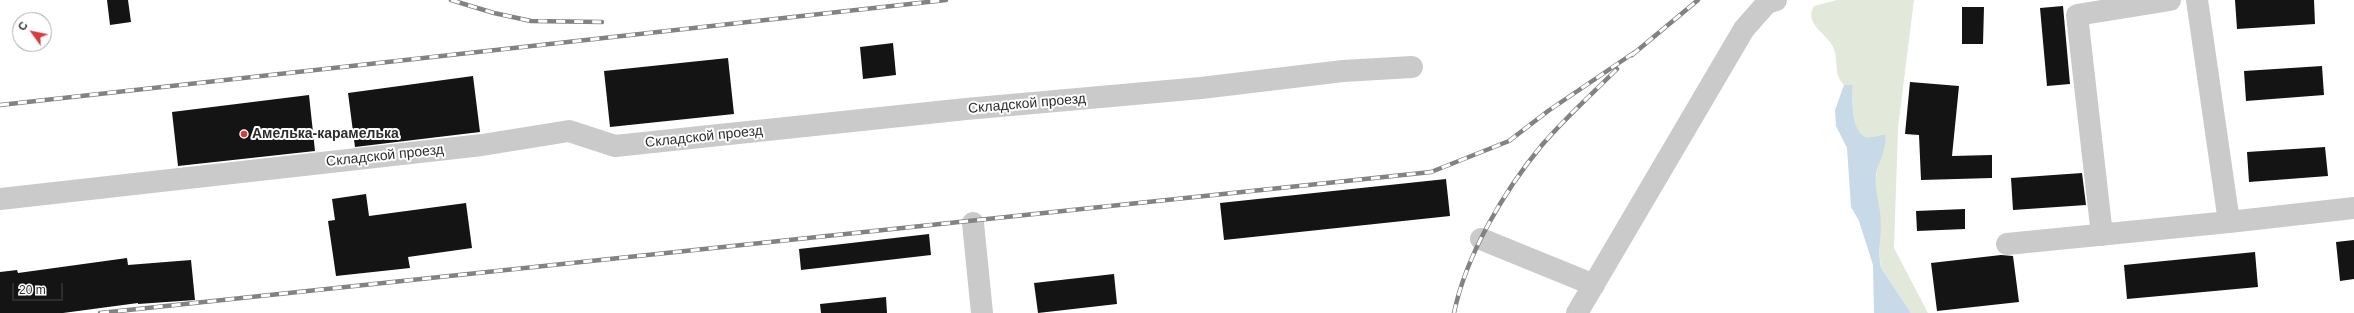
<!DOCTYPE html>
<html>
<head>
<meta charset="utf-8">
<style>
	body { margin:0 }
	#map { position:relative; width:2354px; height:313px; overflow:hidden; background:#fff; font-family:Arial,sans-serif }
	canvas { display:block }
	.north { position:absolute; left:12px; top:12px; width:40px; height:40px; box-sizing:border-box; background:#fff; border:1px solid #ababab; border-radius:50%; rotate:303deg; font-size:11px; font-weight:700; line-height:16px; text-align:center; color:#2d2d2d }
	.north::after { content:''; display:block; margin:auto; width:14px; height:18px; background:#d73c3f; clip-path:polygon(50% 0,100% 100%,50% 72%,0 100%) }
	.scale { position:absolute; left:12px; top:283px; width:51px; height:18px; box-sizing:border-box; border:2px solid #2d2d2d; border-top:0; padding-left:5px; font-size:12px; line-height:14px; white-space:nowrap; color:#2d2d2d; -webkit-text-stroke:3px #fff; paint-order:stroke }
</style>
</head>
<body>
<div id="map">
<canvas width="2354" height="313"></canvas>
<div class="north">С</div>
<div class="scale">20 m</div>
</div>
<script>
const context = document.querySelector('canvas').getContext('2d');
context.lineJoin = 'round';
function fillPath(path, color) {
  context.fillStyle = color;
  context.fill(path, 'evenodd');
}
function trace(path, color, width, dash) {
  context.strokeStyle = color;
  context.lineWidth = width;
  context.lineCap = dash ? 'butt' : 'round';
  context.setLineDash(dash || []);
  context.stroke(path);
}
function write(font, color, halo, rows, align = 'center') {
  context.font = font + ' Arial,sans-serif';
  context.lineWidth = 4;
  context.setLineDash([]);
  context.textBaseline = 'middle';
  context.strokeStyle = halo;
  context.fillStyle = color;
  for (const [text, x, y, turn = 0] of rows) {
    context.save();
    context.translate(x, y);
    context.rotate((+turn || 0) * Math.PI / 180);
    context.textAlign = isNaN(turn) ? turn : align;
    if (halo) context.strokeText(text, 0, 0);
    context.fillText(text, 0, 0);
    context.restore();
  }
}
fillPath(new Path2D(`
	M1837,0H1914L1898,128L1894,248L1928,313H1911L1881,268L1880,260V214L1876,201V178L1880,157L1884,150L1885,134C1880,135 1871,138 1866,137C1851,133 1852,98 1853,85H1844C1832,73 1840,58 1832,45C1824,32 1804,23 1814,6Z`), '#e2e9db');
fillPath(new Path2D(`
	M1844,85H1853C1852,98 1851,132 1866,137C1871,138 1880,135 1885,134C1888,149 1878,161 1876,176C1875,188 1878,200 1880,212C1883,230 1877,250 1881,268L1911,313H1874L1873,265L1859,221L1851,207L1847,148L1836,126L1835,110Z`), '#c8dae8');
fillPath(new Path2D(`
	M107,0H128L131,22L110,25Z
	M2235,0H2314L2315,24L2237,29Z
	M2063,6L2070,84L2047,86L2040,8Z
	M1962,7H1984L1983,44H1962Z
	M893,43L896,75L863,79L860,47Z
	M728,58L734,114L610,127L604,71Z
	M2322,66L2324,95L2246,101L2244,71Z
	M473,76L480,132L355,147L348,93Z
	M1910,82L1959,86L1952,156L1992,155V178L1921,180L1919,135L1905,134Z
	M309,95L315,151L178,166L172,112Z
	M2325,147L2328,176L2249,182L2247,152Z
	M2082,173L2086,205L2013,210L2011,178Z
	M1446,179L1450,216L1224,240L1220,203Z
	M366,194L369,216L466,203L472,248L408,257L410,268L336,276L328,221L335,220L332,199Z
	M1965,209V229L1917,231L1916,211Z
	M929,234L931,255L801,270L799,249Z
	M2354,240V279L2340,281L2336,242Z
	M2255,252L2258,287L2127,299L2124,265Z
	M2001,255L2013,256L2019,302L1937,311L1931,263Z
	M127,258L128,265L191,260L195,300L138,304V303L63,313H0V272L17,270L18,273Z
	M1114,274L1117,304L1038,313L1034,283Z
	M886,297L887,313H821L820,304Z`), '#141414');
trace(new Path2D(`
	M0,199L482,145L569,131L615,146L966,109L1201,88L1343,71L1412,67
	M2229,222L2354,208
	M973,223L982,313
	M2102,235L2077,15L2170,0
	M1481,239L1594,285
	M2007,244L2229,222L2197,0
	M1577,313L1744,29L1767,3L1776,0`), '#cacaca', 22);
const rail = new Path2D(`
	M451,0L494,13L531,21L602,22
	M1632,55L1698,0
	M0,105L946,0
	M100,313L1431,172L1509,141L1548,111L1635,52
	M1454,313C1466,255 1504,191 1542,145C1565,118 1592,94 1617,69`);
trace(rail, '#828282', 4.5);
trace(rail, '#fff', 3, [9]);
for (const [x, y, r, color] of [
	[244,134,4,"#d73c3f"]
]) {
  const dot = new Path2D();
  dot.arc(x, y, r, 0, 2 * Math.PI);
  context.fillStyle = color;
  context.fill(dot);
  trace(dot, '#fff', 1.5);
}
write('14px', '#2d2d2d', '#fff', [
	["Складской проезд",1027,104,-5],
	["Складской проезд",704,137,-6],
	["Складской проезд",385,156,-6]
]);
write('bold 14px', '#2d2d2d', '#fff', [
	["Амелька-карамелька",252,134]
], 'left');
</script>
</body>
</html>
